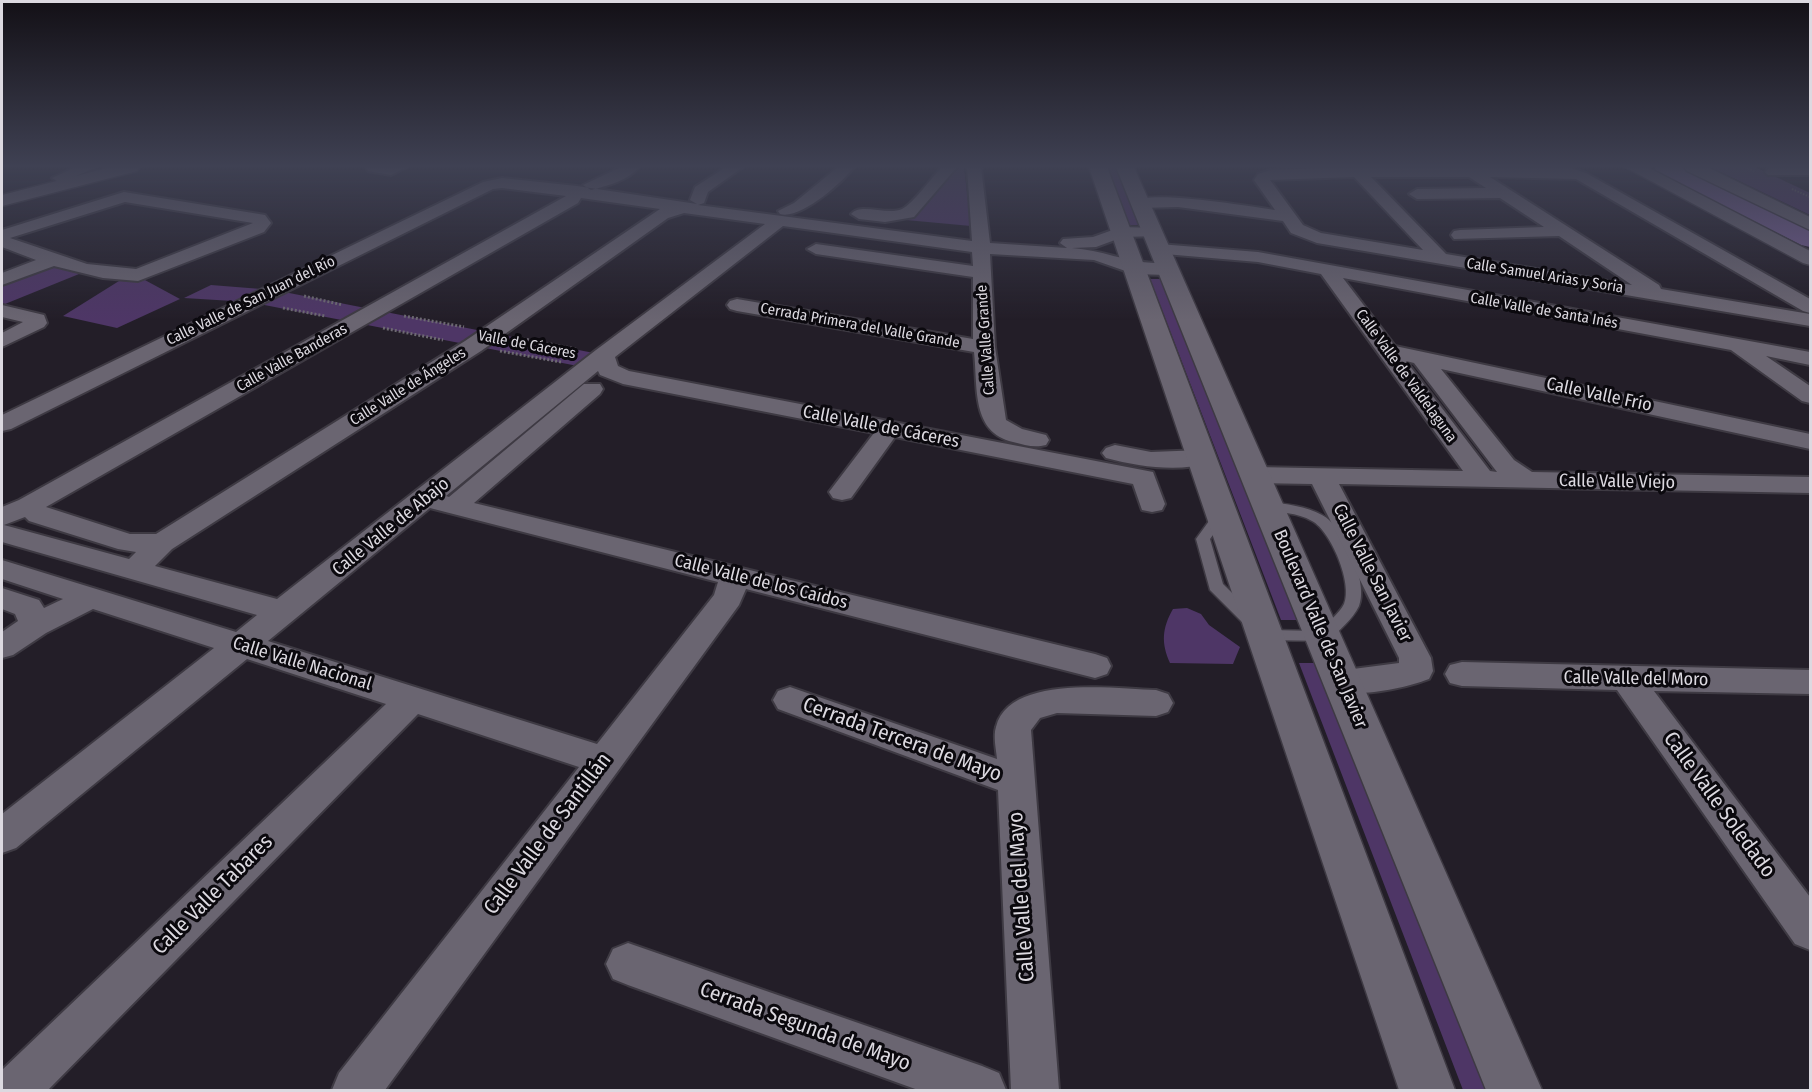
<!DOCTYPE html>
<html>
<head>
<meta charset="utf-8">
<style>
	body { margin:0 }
	#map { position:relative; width:1812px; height:1092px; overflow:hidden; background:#231e28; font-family:"Fira Sans Condensed",sans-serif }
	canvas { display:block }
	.frame { position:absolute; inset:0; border:3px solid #dcd9e0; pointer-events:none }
</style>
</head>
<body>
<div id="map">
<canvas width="1812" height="1092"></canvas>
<div class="frame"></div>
</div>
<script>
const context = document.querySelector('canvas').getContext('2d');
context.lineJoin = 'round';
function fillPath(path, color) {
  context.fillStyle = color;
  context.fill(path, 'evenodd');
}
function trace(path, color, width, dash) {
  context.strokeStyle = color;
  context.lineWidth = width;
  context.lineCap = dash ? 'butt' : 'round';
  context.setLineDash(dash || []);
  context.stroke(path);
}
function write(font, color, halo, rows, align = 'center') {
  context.font = font + ' "Fira Sans Condensed",sans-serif';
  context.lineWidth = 6;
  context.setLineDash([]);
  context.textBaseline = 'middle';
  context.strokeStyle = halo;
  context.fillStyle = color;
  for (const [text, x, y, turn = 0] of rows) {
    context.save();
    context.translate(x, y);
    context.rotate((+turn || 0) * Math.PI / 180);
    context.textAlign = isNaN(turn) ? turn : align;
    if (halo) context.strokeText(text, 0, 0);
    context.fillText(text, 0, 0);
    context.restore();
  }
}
fillPath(new Path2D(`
	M960,167H964L971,226L906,220Z
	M1106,167H1115L1139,225H1129Z
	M1710,167H1755L1810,193V215Z
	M55,266L84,272L5,304L2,303V283Z
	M143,279L180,299L117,328L63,316L119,281Z
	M1150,279H1161L1298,620H1281Z
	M211,285L274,290L604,355L588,368L249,302L184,298Z
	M1187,608L1201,614L1209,625L1240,647L1233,664L1170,663C1161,643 1162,628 1173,609Z
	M1299,663H1316L1488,1090H1463Z`), '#4e3666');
fillPath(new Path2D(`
	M1654,167H1683L1810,229V247L1801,245L1657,172Z`), '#755d91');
const lane = new Path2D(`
	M1268,502C1286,504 1306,506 1322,515C1344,526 1369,583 1359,606C1353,619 1339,630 1329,641L1260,640L1210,590L1196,539L1217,510L1222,509L1229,513L1210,539L1223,584L1270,630L1319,631C1327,623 1339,614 1344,604C1353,584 1331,531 1312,521C1297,512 1279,513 1263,509L1261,506L1263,503Z`);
const street = new Path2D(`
	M76,167H97L60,183L52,178Z
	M366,167H407L391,175L368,171Z
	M621,167H639C629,180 607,186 591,190L583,185Z
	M726,167H743L708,192L704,203L698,205L972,241L967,167H981L990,243L1067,248L1060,243L1063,239L1093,237L1121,227L1158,228L1161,232L1158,236L1123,237L1096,247L1072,248C1101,250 1126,262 1155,263C1163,263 1171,262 1176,269L1167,275L1134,274L1094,260L990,254L995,347L1006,420L1022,429L1046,435L1049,440L1046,445C1034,448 1025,445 1013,442C971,432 978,388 974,352L737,311L730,309L727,305L730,301L737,299L973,339V277L816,254L807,249L816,244L973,266L972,252L783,226L615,357L618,366L629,371L1153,472L1165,504L1162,510L1152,512L1142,510L1133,484L895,437L851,498L842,500L833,498L829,492L874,433L623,384L600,375L598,371L446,496L449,497L584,384H600L603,389L600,394L474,503L1095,654L1107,658L1111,666L1107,674L1095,678L746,589L739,605L385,1090H332L339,1073L579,767L418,714L48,1090H2V1070L386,704L247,659L16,848L2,853V814L214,648L93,609L46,633L13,655L2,658V632L18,621L15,614L2,609V588L39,600L44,608L63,599L2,579V560L236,632L257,615L2,542V507L19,500L566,196L502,188L493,189L11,429L2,431V415L483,182L502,178L577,186L697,204L690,200L695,187ZM581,198L660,209L465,341L156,534H130L46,507L578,203ZM684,213L765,224L596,350L277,599L155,566L172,549L481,351L668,218ZM430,508L718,582L714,595L597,744L268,641ZM25,517L29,521L118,549L136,552L129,559L4,525Z
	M838,167H854C842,183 800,220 780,214L778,211L794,203Z
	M942,167H957L914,217L885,222L859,219L851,214C861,202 887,216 902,209C913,204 932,177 942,167Z
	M1358,167L1570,168L1586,173L1810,299V313L1803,311L1576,179L1490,177L1659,285L1661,289L1810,314V326L1317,243L1291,233L1283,221L1178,207L1140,208L1132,203C1144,188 1253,207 1275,210L1254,180L1258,174L1271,170ZM1354,177L1423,250L1321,233L1303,225L1270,180ZM1371,177H1469L1486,188L1417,189L1409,194L1417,199L1500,198L1544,227L1460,230L1454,231L1451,235L1454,239L1559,236L1632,285L1446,254Z
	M1773,167H1810V175H1768L1765,172L1768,169Z
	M124,192L259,214L265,215L271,223L264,232L138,281L103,278L54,266L2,285V273L36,260L2,247V230ZM125,202L253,223L136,269L87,264L10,238Z
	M1159,244L1258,252L1810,352V365L1766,356L1810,386V403L1802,401L1731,350L1343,278L1395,346L1810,434V449L1441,369L1514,460L1532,472L1810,477V493L1339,484L1431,658L1433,671L1429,679C1403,689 1356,698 1330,690L1325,681L1330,672L1399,663V658L1312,484L1255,483L1246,481L1242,475L1246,469L1255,467L1463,471L1321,274L1258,262L1153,253L1150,249ZM1406,361L1414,363L1497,472L1490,471Z
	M2,305L44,315L47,323L44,327L2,347V333L23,322L2,317Z
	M1115,445L1151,452L1202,450L1211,453L1215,458L1211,463C1177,472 1140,467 1106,458L1102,453L1106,448Z
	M1462,662L1810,670V694L1654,691L1810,897V950L1795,944L1617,690L1462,686L1450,683L1445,674L1450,665Z
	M790,687L997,759C996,749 993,736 996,727C1009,674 1116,689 1156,690L1168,694L1173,703L1168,712L1156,716L1057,713L1040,718L1031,730L1059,1090H1011L998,790L778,709L773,700L778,691Z
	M628,943L982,1066L999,1073L1006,1090H918L628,985L613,979L606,964L613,949Z`);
const secondary = new Path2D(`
	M111,167H140L137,171L2,206V195Z
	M1089,167H1107L1455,1090H1399Z
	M1116,167H1134L1542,1090H1486Z
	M1625,167H1647L1810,251V265L1803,263Z
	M1684,167H1707L1810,217V230L1687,171Z`);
trace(lane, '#3e3a43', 3);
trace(street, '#3e3a43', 4);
trace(secondary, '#3e3a43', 3);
trace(new Path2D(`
	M1745,167L1755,172
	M1792,189L1810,197`), '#6d6972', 2, [1.5, 1.5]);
trace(new Path2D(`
	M304,296L343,305
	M283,308L325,316
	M404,316L464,327
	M383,328L443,340
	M519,338L576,349
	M500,351L561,362`), '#6d6972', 3, [2, 2]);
fillPath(lane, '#6a6571');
fillPath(street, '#6a6571');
fillPath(secondary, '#6a6571');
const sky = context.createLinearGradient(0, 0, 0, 320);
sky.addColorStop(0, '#131016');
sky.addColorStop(0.52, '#3f4153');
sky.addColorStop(1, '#3f415300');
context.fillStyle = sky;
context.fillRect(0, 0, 1812, 320);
write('15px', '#dcd9e0', '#0b090e', [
	["Calle Samuel Arias y Soria",1545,276,9],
	["Calle Valle de San Juan del Río",251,301,-26],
	["Calle Valle de Santa Inés",1544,311,10],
	["Cerrada Primera del Valle Grande",860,326,10],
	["Calle Valle Grande",986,340,-94],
	["Valle de Cáceres",527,345,11],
	["Calle Valle Banderas",292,358,-29],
	["Calle Valle de Valdelaguna",1406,376,54],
	["Calle Valle de Ángeles",408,387,-32]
]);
write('18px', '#dcd9e0', '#0b090e', [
	["Calle Valle Frío",1599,395,12],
	["Calle Valle de Cáceres",881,427,11],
	["Calle Valle Viejo",1617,482,1],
	["Calle Valle de Abajo",391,527,-39],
	["Calle Valle San Javier",1372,573,63],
	["Calle Valle de los Caídos",761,582,14],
	["Boulevard Valle de San Javier",1320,629,67],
	["Calle Valle Nacional",302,664,17],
	["Calle Valle del Moro",1636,679,1]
]);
write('21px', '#dcd9e0', '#0b090e', [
	["Cerrada Tercera de Mayo",902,740,20],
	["Calle Valle Soledado",1719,805,54],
	["Calle Valle de Santillán",548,834,-53],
	["Calle Valle Tabares",213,895,-45],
	["Calle Valle del Mayo",1022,897,-94],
	["Cerrada Segunda de Mayo",805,1027,20]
]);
</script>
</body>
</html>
